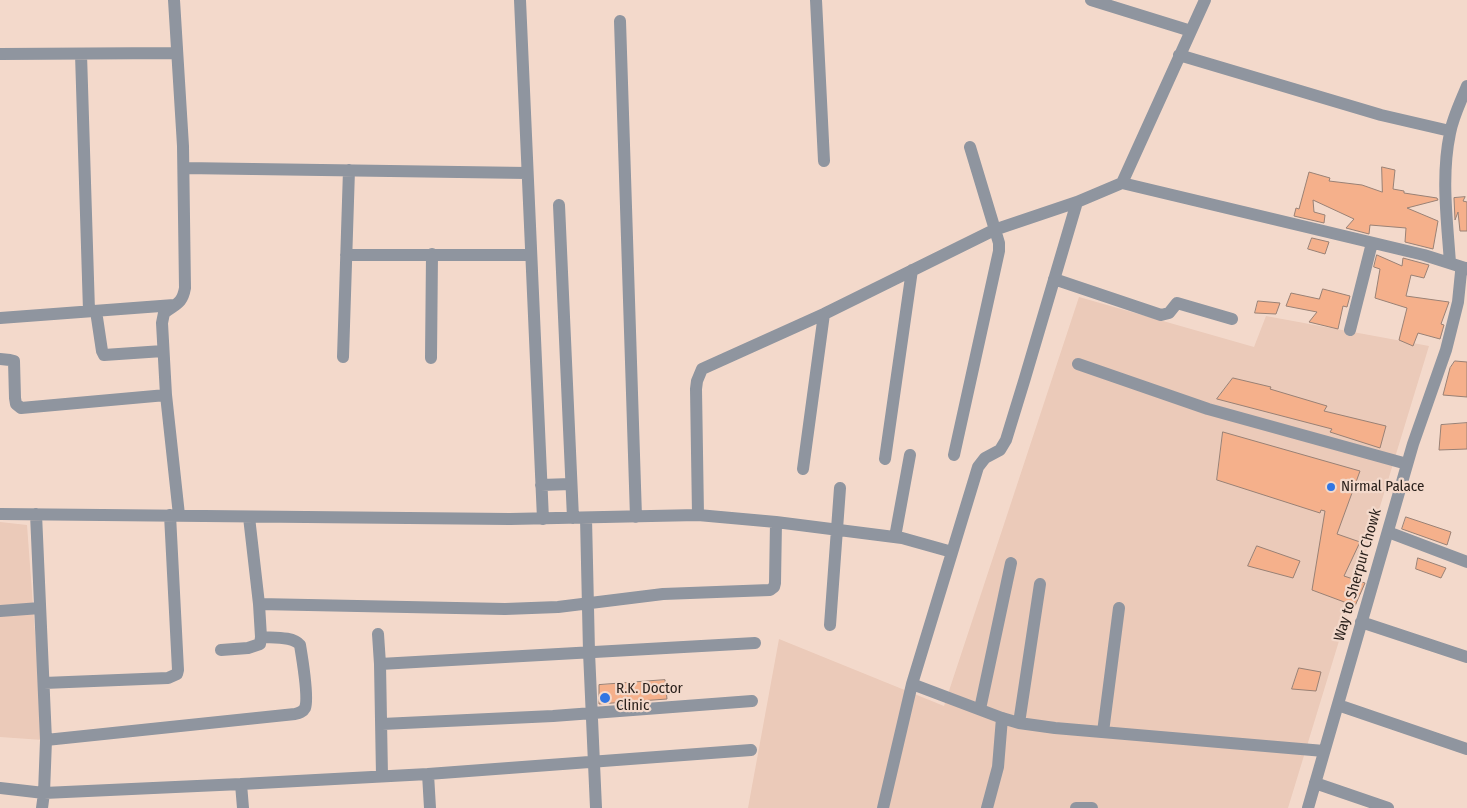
<!DOCTYPE html>
<html>
<head>
<meta charset="utf-8">
<style>
	body { margin:0 }
	canvas { display:block; background:#f3d9cb }
</style>
</head>
<body>
<canvas width="1467" height="808"></canvas>
<script>
const context = document.querySelector('canvas').getContext('2d');
context.lineJoin = 'round';
function fillPath(path, color) {
  context.fillStyle = color;
  context.fill(path, 'evenodd');
}
function trace(path, color, width, dash) {
  context.strokeStyle = color;
  context.lineWidth = width;
  context.lineCap = dash ? 'butt' : 'round';
  context.setLineDash(dash || []);
  context.stroke(path);
}
function write(font, color, halo, rows, align = 'center') {
  context.font = font + ' "Fira Sans Condensed",sans-serif';
  context.lineWidth = 4.5;
  context.setLineDash([]);
  context.textBaseline = 'middle';
  context.strokeStyle = halo;
  context.fillStyle = color;
  for (const [text, x, y, turn = 0] of rows) {
    context.save();
    context.translate(x, y);
    context.rotate((+turn || 0) * Math.PI / 180);
    context.textAlign = isNaN(turn) ? turn : align;
    if (halo) context.strokeText(text, 0, 0);
    context.fillText(text, 0, 0);
    context.restore();
  }
}
fillPath(new Path2D(`
	M1079,297L1254,347L1266,316L1429,346L1288,808H748L779,639L944,706Z
	M0,522L27,525L43,740L0,737Z`), '#ebcab9');
const building = new Path2D(`
	M1382,167L1395,170L1393,189L1404,191V193L1437,198L1438,200L1407,208L1438,221L1433,249L1405,242L1406,228L1370,225L1369,234L1346,228L1354,219L1313,200L1314,212L1325,215L1324,223L1294,216L1296,208L1299,209L1309,172L1330,178L1329,181L1362,185L1382,192Z
	M1465,197L1463,201L1467,202V231H1460L1458,212L1455,220L1454,198Z
	M1312,238L1329,242L1325,254L1308,249Z
	M1377,255L1402,266L1403,258L1429,265L1424,278L1411,275L1406,296L1449,302L1441,324L1444,325L1440,339L1418,333L1413,346L1399,340L1407,308L1375,298L1380,269L1374,267Z
	M1323,289L1350,296L1347,307L1343,306L1338,329L1309,322L1317,312L1286,306L1291,293L1319,299Z
	M1258,301L1280,303L1276,314L1255,313Z
	M1455,361L1467,362V397L1443,395L1450,368Z
	M1233,378L1271,387L1270,389L1327,406L1324,411L1386,426L1380,448L1330,432L1332,429L1217,399Z
	M1467,423V449L1439,450L1441,425Z
	M1223,432L1360,471L1337,534L1360,542L1344,576L1365,583L1355,606L1312,590L1325,511L1321,510L1320,513L1217,480Z
	M1406,517L1451,532L1447,545L1402,529Z
	M1257,546L1300,561L1293,578L1248,566Z
	M1418,558L1446,568L1441,578L1416,569Z
	M1299,668L1321,672L1316,691L1292,689Z
	M665,680L667,699L599,704V685Z`);
fillPath(building, '#f5b08b');
trace(building, '#998175', 1);
trace(new Path2D(`
	M174,0L183,146L185,288C182,305 175,304 164,313L162,323L166,395L179,515
	M520,0L543,519
	M816,0L824,161
	M1091,0L1191,31
	M620,21L636,517
	M0,54L177,53
	M81,54L89,311
	M1179,55L1381,115L1450,131
	M184,168L527,173
	M1122,183L1205,0
	M559,205L573,518
	M346,255H530
	M1450,263C1447,219 1441,176 1450,133C1453,117 1461,101 1467,86
	M1054,279L1161,315L1169,313L1177,303L1232,319
	M96,311L102,351L104,355L163,351
	M0,318L174,305
	M1350,330L1372,243
	M343,357L349,170
	M431,358L432,254
	M0,359L10,360L14,361L15,398L16,404L21,408L166,395
	M1078,364L1208,409L1407,464
	M954,455L999,251V243L970,147
	M885,459L912,270
	M803,469L824,314
	M541,485L571,484
	M0,514L510,519L698,515L696,389L697,381L702,369L824,314L994,230L1077,202L1122,183L1424,255L1465,268
	M36,514L46,740L44,793L42,808
	M698,515L776,522L902,538L952,552
	M249,517L259,604L505,609L558,607L663,594L770,590L774,587L775,583L776,522
	M586,518L589,652L596,808
	M1388,532L1467,562
	M895,537L910,455
	M0,611L40,608
	M1361,622L1467,657
	M830,625L840,488
	M378,634L380,664L382,776
	M221,650L248,648L260,644L261,637L259,604
	M380,664L755,643
	M44,683L168,678L177,674L178,670L170,515
	M912,684L1002,718L1019,723L1055,728L1324,751
	M1338,705L1467,749
	M980,709L1011,563
	M1019,723L1040,584
	M382,724L553,716L752,701
	M1103,732L1119,608
	M46,740L295,714C299,713 303,712 305,708C309,698 302,657 300,645C293,636 273,638 261,637
	M428,774L430,808
	M1315,783L1388,808
	M241,784L243,808
	M0,788L44,793L241,784L428,774L751,750
	M883,808L912,684L978,467L985,458L1000,450L1006,440L1025,378L1077,202
	M987,808L998,767L1002,718
	M1076,808H1092
	M1308,808L1413,444L1446,350L1458,302L1461,272L1467,268`), '#8f959f', 12);
for (const [x, y, r, color] of [
	[1331,487,5,"#3176e3"],
	[605,698,6,"#3176e3"]
]) {
  const dot = new Path2D();
  dot.arc(x, y, r, 0, 2 * Math.PI);
  context.fillStyle = color;
  context.fill(dot);
  trace(dot, '#f3d9cb', 2);
}
write('15px', '#281f1a', '#f3d9cb', [
	["Nirmal Palace",1341,487],
	["R.K. Doctor",616,689],
	["Clinic",616,706]
], 'left');
write('15px', '#281f1a', '#f3d9cb', [
	["Way to Sherpur Chowk",1358,575,-74]
]);
</script>
</body>
</html>
